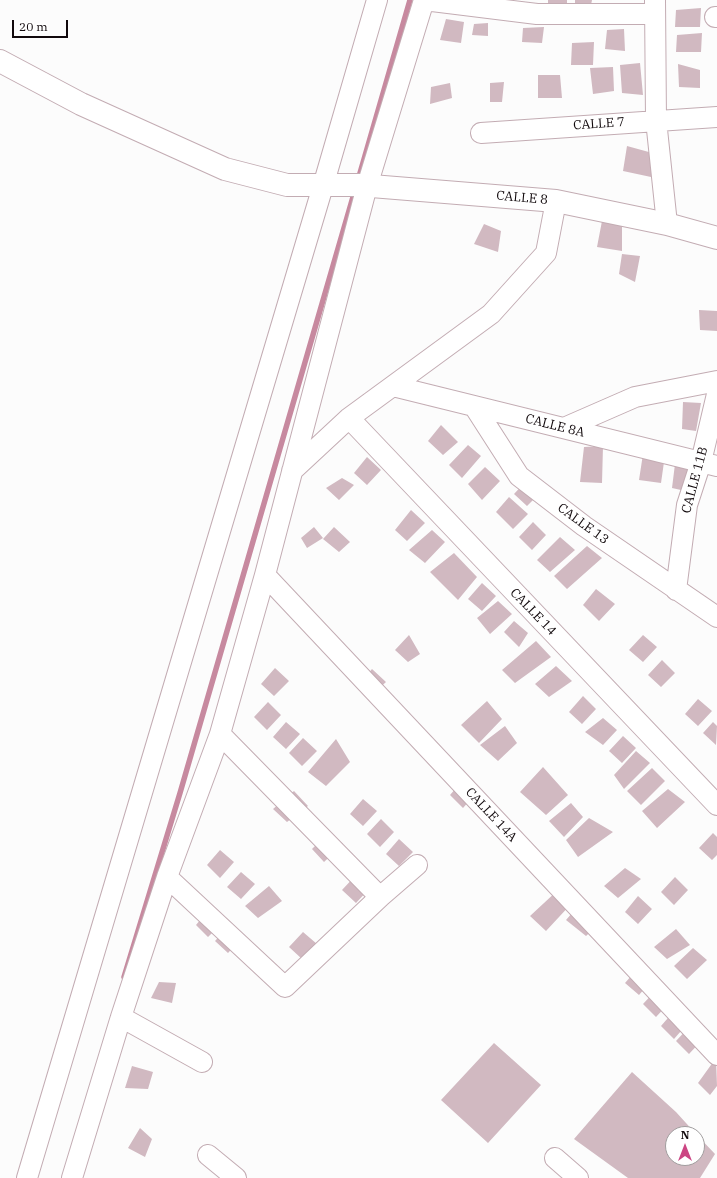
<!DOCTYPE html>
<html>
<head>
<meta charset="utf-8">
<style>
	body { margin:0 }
	#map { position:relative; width:717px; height:1178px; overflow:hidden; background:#fcfcfc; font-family:"IBM Plex Serif",serif }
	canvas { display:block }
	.north { position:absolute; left:665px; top:1126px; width:40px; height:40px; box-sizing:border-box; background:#fff; border:1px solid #a09d9e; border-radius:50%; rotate:0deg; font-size:11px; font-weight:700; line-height:16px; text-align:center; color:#11090c }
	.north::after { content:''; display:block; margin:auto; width:14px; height:18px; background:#cc4583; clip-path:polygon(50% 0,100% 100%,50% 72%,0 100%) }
	.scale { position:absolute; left:12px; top:20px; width:56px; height:18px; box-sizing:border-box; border:2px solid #11090c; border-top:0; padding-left:5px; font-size:12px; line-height:14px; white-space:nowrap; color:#11090c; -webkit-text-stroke:3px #fff; paint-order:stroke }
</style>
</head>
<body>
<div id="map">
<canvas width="717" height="1178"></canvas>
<div class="north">N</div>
<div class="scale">20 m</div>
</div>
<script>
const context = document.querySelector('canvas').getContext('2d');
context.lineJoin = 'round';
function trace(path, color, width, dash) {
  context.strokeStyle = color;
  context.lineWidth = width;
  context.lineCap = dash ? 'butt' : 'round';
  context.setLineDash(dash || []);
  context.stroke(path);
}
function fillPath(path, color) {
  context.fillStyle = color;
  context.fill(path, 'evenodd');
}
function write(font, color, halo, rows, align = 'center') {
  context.font = font + ' "IBM Plex Serif",serif';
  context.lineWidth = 3.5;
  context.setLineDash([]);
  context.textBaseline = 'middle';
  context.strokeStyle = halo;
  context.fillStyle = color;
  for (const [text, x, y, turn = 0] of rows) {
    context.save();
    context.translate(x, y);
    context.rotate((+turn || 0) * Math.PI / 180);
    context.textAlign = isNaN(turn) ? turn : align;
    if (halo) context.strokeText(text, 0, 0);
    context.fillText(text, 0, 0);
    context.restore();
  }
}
trace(new Path2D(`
	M358,180L410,0
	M124,977L180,793L355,190`), '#c7899f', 5.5);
fillPath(new Path2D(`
	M548,0H567V4H548Z
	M575,0H592L591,5H575Z
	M701,8L700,27H675L676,10Z
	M446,19L464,22L461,43L440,40Z
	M488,23V36L472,35L474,24Z
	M544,27L542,43L522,42L523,28Z
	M624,29L625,51L605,49L607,30Z
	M702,33L701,52H676L677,35Z
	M594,42L593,65H571L572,43Z
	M640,63L643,95L622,93L620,65Z
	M678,64L700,70V88L679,87Z
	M613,67L614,91L593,94L590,68Z
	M538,75H560L562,98H538Z
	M504,82L502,102H490V83Z
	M450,83L452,98L430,104L431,87Z
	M627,146L656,154L651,177L623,171Z
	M602,221L622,224V251L597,247Z
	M484,224L501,231L498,252L474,244Z
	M622,254L640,256L635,282L619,274Z
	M699,310L717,311V331L700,330Z
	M683,402L701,403L696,431L682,429Z
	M441,425L458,442L443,455L428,441Z
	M468,445L481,456L462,478L449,465Z
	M603,446L602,483L580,482L584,447Z
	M643,454L665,455L661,483L639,480Z
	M676,456L698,457L699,494L672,488Z
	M367,457L381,470L367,485L354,473Z
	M485,467L500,481L482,500L468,484Z
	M342,478L354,485L339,500L326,488Z
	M528,479L542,491L527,506L514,494Z
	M509,497L528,514L513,529L496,512Z
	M411,510L425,523L407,541L395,530Z
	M533,522L546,535L532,550L519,537Z
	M314,527L323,538L307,548L301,538Z
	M334,527L350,542L339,552L323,539Z
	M432,530L445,542L425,563L409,550Z
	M560,537L575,550L550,572L537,560Z
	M587,546L602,558L567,589L554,576Z
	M454,553L477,577L458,600L430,572Z
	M482,583L496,596L482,611L468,599Z
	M596,589L615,604L599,621L583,605Z
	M498,601L512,614L490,634L477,618Z
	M514,621L528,633L519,647L504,632Z
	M409,635L420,654L408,662L395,650Z
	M643,635L657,647L643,662L629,650Z
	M536,641L551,657L515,683L502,670Z
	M662,660L675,673L661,687L648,675Z
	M556,666L572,681L549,697L535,684Z
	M275,668L289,681L274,696L261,684Z
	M372,669L386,682L371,696L359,684Z
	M583,696L596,709L582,724L569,712Z
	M698,699L712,711L698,726L685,714Z
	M487,701L502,719L479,743L461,725Z
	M268,702L281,715L267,730L254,717Z
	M603,718L617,730L603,745L585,732Z
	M286,722L300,734L286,749L273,737Z
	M713,722L717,726L716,745L703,733Z
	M505,726L517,743L498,761L480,745Z
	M623,736L636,748L622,763L609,751Z
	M303,738L317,751L302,766L289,753Z
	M336,739L350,762L326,786L308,772Z
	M636,751L650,763L624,789L614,775Z
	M543,767L568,795L546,815L520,792Z
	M652,768L665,781L641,805L627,791Z
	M463,780L477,792L463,808L450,795Z
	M668,789L685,802L657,828L642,811Z
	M294,791L308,806L287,822L273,809Z
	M363,799L377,811L363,826L350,814Z
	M571,803L583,817L564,837L549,821Z
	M589,818L613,832L578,857L566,840Z
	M381,819L394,832L380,847L367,834Z
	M329,832L343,844L324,862L312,849Z
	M713,833L717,837V855L712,860L699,848Z
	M399,839L413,852L399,866L386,854Z
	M220,850L234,862L220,878L207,865Z
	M625,868L641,879L618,898L604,886Z
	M241,872L255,884L241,899L227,887Z
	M356,875L370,888L356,903L342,890Z
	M675,877L688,890L674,905L661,892Z
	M269,886L282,901L258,918L245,906Z
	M558,890L572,903L546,931L530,916Z
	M638,896L652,909L638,924L625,912Z
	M579,905L598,925L586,936L566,920Z
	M209,909L223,922L208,937L196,925Z
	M229,926L242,938L228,953L215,941Z
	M676,929L690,945L667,959L654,947Z
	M303,932L317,944L302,959L289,947Z
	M693,948L707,960L687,979L674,966Z
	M639,967L652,980L639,995L625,983Z
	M159,982L176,983L172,1003L151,998Z
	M657,989L670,1002L656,1017L643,1004Z
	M674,1011L688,1023L674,1039L661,1026Z
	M690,1026L703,1039L689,1054L676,1041Z
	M494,1043L541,1085L488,1143L441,1100Z
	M716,1058L717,1086L710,1095L698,1083Z
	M132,1066L153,1072L148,1089L125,1088Z
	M632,1072L676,1112L696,1134H673V1158H697V1135L715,1154L700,1178H628L574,1139Z
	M140,1128L152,1139L145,1157L128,1148Z`), '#d1b9c1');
const street = new Path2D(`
	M424,0L537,14H654
	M655,0L656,120L667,224
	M715,17H717
	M481,133L717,117
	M393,386L717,466
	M474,406L519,476L584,526L717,617
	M349,418L717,805
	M564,428L635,397L717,381
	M292,471L349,418L491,314L546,253L556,201
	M265,575L717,1055
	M676,590L687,505L701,462L717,394
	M220,734L380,897
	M167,877L285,987L380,897L417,865
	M121,1017L202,1062
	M208,1155L236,1178
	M555,1158L578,1178
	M27,1178L323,186L377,0
	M72,1178L121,1017L167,877L220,734L265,575L367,186L424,0`);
const secondary = new Path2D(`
	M0,61L81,104L225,169L287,185H359L556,201L667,224L717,238`);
trace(street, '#c3acb3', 22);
trace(secondary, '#c3acb3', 24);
trace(street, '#fff', 20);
trace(secondary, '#fff', 22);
write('13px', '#11090c', '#fff', [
	["CALLE 7",599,124,-4],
	["CALLE 8",522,198,5],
	["CALLE 8A",555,426,14],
	["CALLE 11B",695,480,-75],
	["CALLE 13",583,524,36],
	["CALLE 14",533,612,46],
	["CALLE 14A",491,815,47]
]);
</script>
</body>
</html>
